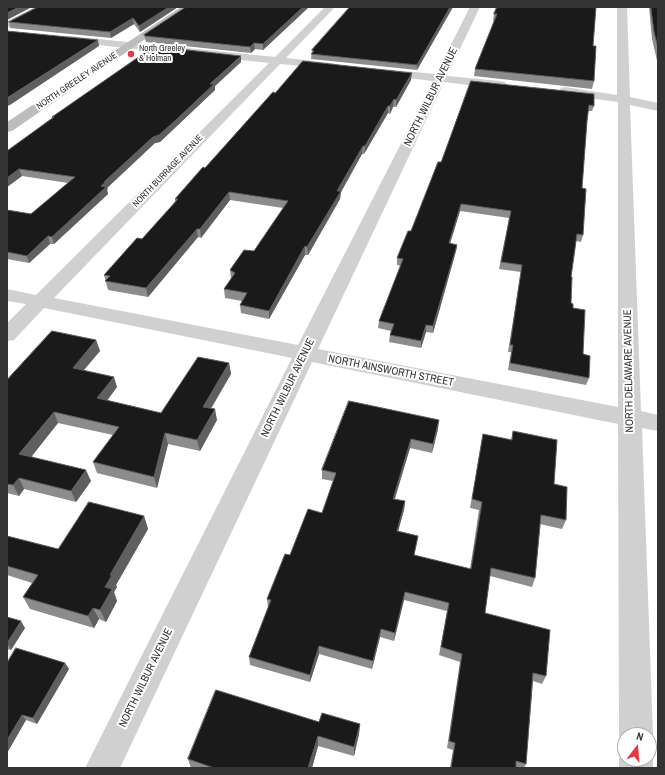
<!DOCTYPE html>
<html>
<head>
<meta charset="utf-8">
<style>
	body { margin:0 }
	#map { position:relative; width:665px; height:775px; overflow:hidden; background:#fff; font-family:"Archivo Narrow",sans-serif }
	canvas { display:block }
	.frame { position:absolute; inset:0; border:8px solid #333; pointer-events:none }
	.north { position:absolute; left:617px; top:727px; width:40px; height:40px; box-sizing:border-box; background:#fff; border:1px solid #adadad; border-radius:50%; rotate:16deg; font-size:11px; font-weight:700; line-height:16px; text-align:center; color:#333 }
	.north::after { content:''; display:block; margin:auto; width:14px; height:18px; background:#e63946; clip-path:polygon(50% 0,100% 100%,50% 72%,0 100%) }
</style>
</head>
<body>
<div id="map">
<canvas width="665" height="775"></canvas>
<div class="frame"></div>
<div class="north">N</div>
</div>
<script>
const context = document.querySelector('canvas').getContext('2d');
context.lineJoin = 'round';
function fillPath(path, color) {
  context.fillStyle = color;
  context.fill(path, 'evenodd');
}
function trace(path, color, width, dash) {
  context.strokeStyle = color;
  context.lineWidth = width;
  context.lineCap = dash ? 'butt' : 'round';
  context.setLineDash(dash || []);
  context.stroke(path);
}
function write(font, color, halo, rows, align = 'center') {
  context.font = font + ' "Archivo Narrow",sans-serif';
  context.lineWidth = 4;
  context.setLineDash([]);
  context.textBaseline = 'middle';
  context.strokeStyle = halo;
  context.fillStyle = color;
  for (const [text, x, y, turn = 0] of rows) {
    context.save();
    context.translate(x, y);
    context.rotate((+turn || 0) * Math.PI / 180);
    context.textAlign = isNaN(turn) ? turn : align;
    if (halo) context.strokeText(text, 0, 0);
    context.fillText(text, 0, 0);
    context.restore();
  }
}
fillPath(new Path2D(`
	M35,7H47L7,28V21Z
	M325,7H335L286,58L332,63L336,64L338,66L336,68L332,69L280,64L54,298L298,345L433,81L382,75L378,74L376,72L378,70L382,69L436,74L470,7H480L447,76L501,81L505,82L507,85L505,88L501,89L444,82L318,349L618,407V102L565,95L561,94L559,91L561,88L565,87L617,95V7H627L630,97L658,103V111L630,105L641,411L658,415V431L642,428L653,735L649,744V735H625V759H649V749L653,759V768H619V759L624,747L619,735L618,424L312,362L120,768H85L292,358L44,308L14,340L7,341V323L26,304L7,301V289L36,295L269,63L69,42L64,39L69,36L275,57Z`), '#d0d0d0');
fillPath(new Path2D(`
	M181,7H192L12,131L7,132V122Z`), '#bdbdbd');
fillPath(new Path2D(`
	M38,7H178L140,32L134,24L111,38L10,28L9,22Z
	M186,7H309L263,50L255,49L251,53L146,42L144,35Z
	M350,7H453L417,70L311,59L312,50Z
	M497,7L593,46L594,81L592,89L474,76L475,69L494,21H493L494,14Z
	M649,7H658V65L652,39Z
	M152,46L241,62L215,86V90L178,125L160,142L155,143L107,188L108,189L107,190L108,194L54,244H50L29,263L7,259V210L31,214L68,183L22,176L7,187V151L52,118V117L152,48Z
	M411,80L396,107H393L390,114L388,113L364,154H362L341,192L340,199L308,255H305L269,319L241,313L240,305L242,301L225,298L224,289L231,279L230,270L254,251L283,208L230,200L201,238L198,237L148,297L108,290L104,275L142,239L175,202V199L205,168L275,93Z
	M471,81L594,106L592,111H588L587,121L582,188L583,235L581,242L576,241L571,277V303L573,308L589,378L586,385L508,370L511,352H508L521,272L499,269L509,218L460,211L450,243L457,245L456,251L433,333L426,332L421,348L389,342L390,335L391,331L378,328L379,321L401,266L397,265V258L411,231L441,162Z
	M96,340L100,351L84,370L117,387L107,400L161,413L229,363L231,374L211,409L217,420L200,451L168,444L157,488L97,473L93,462L113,435L58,423L31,456L91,481L76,502L24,489L19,496L7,493V380Z
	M438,429L432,453L410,448L395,499L405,501L404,510L398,531L418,536L414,555L470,569L479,510L470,508L483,434L511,440L513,431L554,484L566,520L562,529L540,524L535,578L532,587L490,576L485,613L546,676L542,684L533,681L526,764L524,768H450L453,750L447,748L460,662L439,655L447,611L404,600L394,641L380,637L372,669L319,654L310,682L250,665L249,657L268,607L267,599L290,555L322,513L333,481L322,479V470Z
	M144,516L148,529L116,585L117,587L114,592L117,601L106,622L99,619L94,628L30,609L23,597L32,583L7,575V536L58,549Z
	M7,617L25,628L11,650L7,649Z
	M7,663H65L69,669L37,724L26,720L7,753Z
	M319,722L360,724L359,734L354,756L318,746L312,768H191L188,759Z`), '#8c8c8c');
fillPath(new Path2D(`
	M19,7H32L7,20V13Z
	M169,7H178L140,32L139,26Z
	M303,7H309L263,50V44Z
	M450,7H453L417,70V65Z
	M133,18L134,24L111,38L110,32Z
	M98,40L99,46L10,105L7,106V98Z
	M254,43L255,49L251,53L250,47Z
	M241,56V62L215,86V90L160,142L155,143L107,188L108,189L107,190L108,194L54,244L52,237L101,186L104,182Z
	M412,73L411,80L396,107V100Z
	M394,99L393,107L390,114V106Z
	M388,106V113L364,154L365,146Z
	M363,146L362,154L341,192L340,199L308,255L307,247L337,191Z
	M19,169L22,176L7,187V178Z
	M229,192L230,200L201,238L200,229Z
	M461,204L460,211L448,250L449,243Z
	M197,229L198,237L148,297L146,288Z
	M48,236L50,244L29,263L27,256Z
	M457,245L456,251L433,333V326Z
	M305,246V255L269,319V311Z
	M426,325V332L421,348V341Z
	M96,340L100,351L76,379L73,368Z
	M229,363L231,374L205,418L203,407Z
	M114,377L117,387L101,409L97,398Z
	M215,409L217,420L200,451L197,440Z
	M54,412L58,423L25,465L19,454Z
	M439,420L438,429L432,453L433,444Z
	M165,433L168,444L157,488L154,477Z
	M411,439L410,448L392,507L393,499Z
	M86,470L91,481L76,502L71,491Z
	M19,478L24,489L19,496L13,485Z
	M405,501L404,510L396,539L397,531Z
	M144,516L148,529L116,585L117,587L114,592L117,601L106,622L100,610L105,587L110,575Z
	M405,592L404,600L394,641L395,633Z
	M93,608L99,619L94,628L88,616Z
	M21,621L25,628L11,650L7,643Z
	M381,629L380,637L372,669L373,661Z
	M319,646V654L310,682V675Z
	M65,663L69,669L37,724L33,718Z
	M22,715L26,720L7,753V740Z
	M360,724L359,734L354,756V747Z
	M318,736V746L312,768H308Z`), '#5f5f5f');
const building = new Path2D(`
	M7,7H19L7,13Z
	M38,7H169L139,26L133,18L110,32L9,22Z
	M186,7H303L263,44L254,43L250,47L145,36L144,35Z
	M350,7H450L417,65L311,54L314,51L312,50Z
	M497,7H596L593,46H596L594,81L475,69L497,14H494Z
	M651,7H658V48L654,32Z
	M7,31L98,40L7,98Z
	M152,46L241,56L210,84H214L177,119L159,135L153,137L104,182H106L101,186L106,187L52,237L48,236L27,256L7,252V210L31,214L75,177L19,169L7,178V151L54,117H52L153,47Z
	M303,61L412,73L396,100L394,99L390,106H388L365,146H363L337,191H341L307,247L305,246L269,311L240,305L247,293L224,289L235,273L230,270L244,250L254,251L288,201L229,192L200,229H197L146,288L105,281L110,276L104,275L137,238L142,239L178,199H175L203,167L205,168L273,92L275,93Z
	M471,81L594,94V106L589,105L587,121L582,188L586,189L583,235L577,234L571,277H572L571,303L573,304V308L585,310L583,354L590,356L589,378L510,363L513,345H510L522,265L501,262L511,211L461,204L449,243L457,245L433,326L426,325L421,341L390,335L394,324L379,321L403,259L397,258L408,231H411L438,162H441Z
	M52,331L96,340L73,368L114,377L97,398L161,413L198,357L229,363L203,407L215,409L197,440L165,433L154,477L93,462L119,427L54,412L19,454L86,470L71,491L19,478L13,485L7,484V380Z
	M349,401L439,420L433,444L411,439L393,499L405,501L397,531L418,536L414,555L471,569L482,502L472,499L483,434L512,440L513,431L557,440L554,484L567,487L566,520L541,515L535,578L491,568L485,613L550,630L546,676L533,673L526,764L516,761V768H451L455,743L449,741L462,654L441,647L449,603L405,592L395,633L381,629L373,661L319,646L310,675L249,657L271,600L267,599L285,554L290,555L308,509L322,513L336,473L322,470Z
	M89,502L144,516L110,575H112L105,587L112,589L100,610L93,608L88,616L23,597L38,575L7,566V536L58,549Z
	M7,617L21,621L7,643Z
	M16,648L65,663L33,718L22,715L7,740V663Z
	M216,690L319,722L322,713L360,724L354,747L318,736L308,768H214L188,759Z`);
fillPath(building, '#1a1a1a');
trace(building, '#5f5f5f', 1);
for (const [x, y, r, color] of [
	[131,54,4,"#e63946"]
]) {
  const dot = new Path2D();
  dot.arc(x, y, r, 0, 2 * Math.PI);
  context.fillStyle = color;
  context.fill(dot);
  trace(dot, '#fff', 1.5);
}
write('9px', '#333', '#fff', [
	["North Greeley",139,49],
	["& Holman",139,59]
], 'left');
write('9px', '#333', '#fff', [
	["NORTH GREELEY AVENUE",77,81,-34],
	["NORTH BURRAGE AVENUE",168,171,-46]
]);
write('11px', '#333', '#fff', [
	["NORTH WILBUR AVENUE",431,97,-64],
	["NORTH AINSWORTH STREET",391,371,11],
	["NORTH DELAWARE AVENUE",629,371,-91],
	["NORTH WILBUR AVENUE",288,388,-64],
	["NORTH WILBUR AVENUE",146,678,-64]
]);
</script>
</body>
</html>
